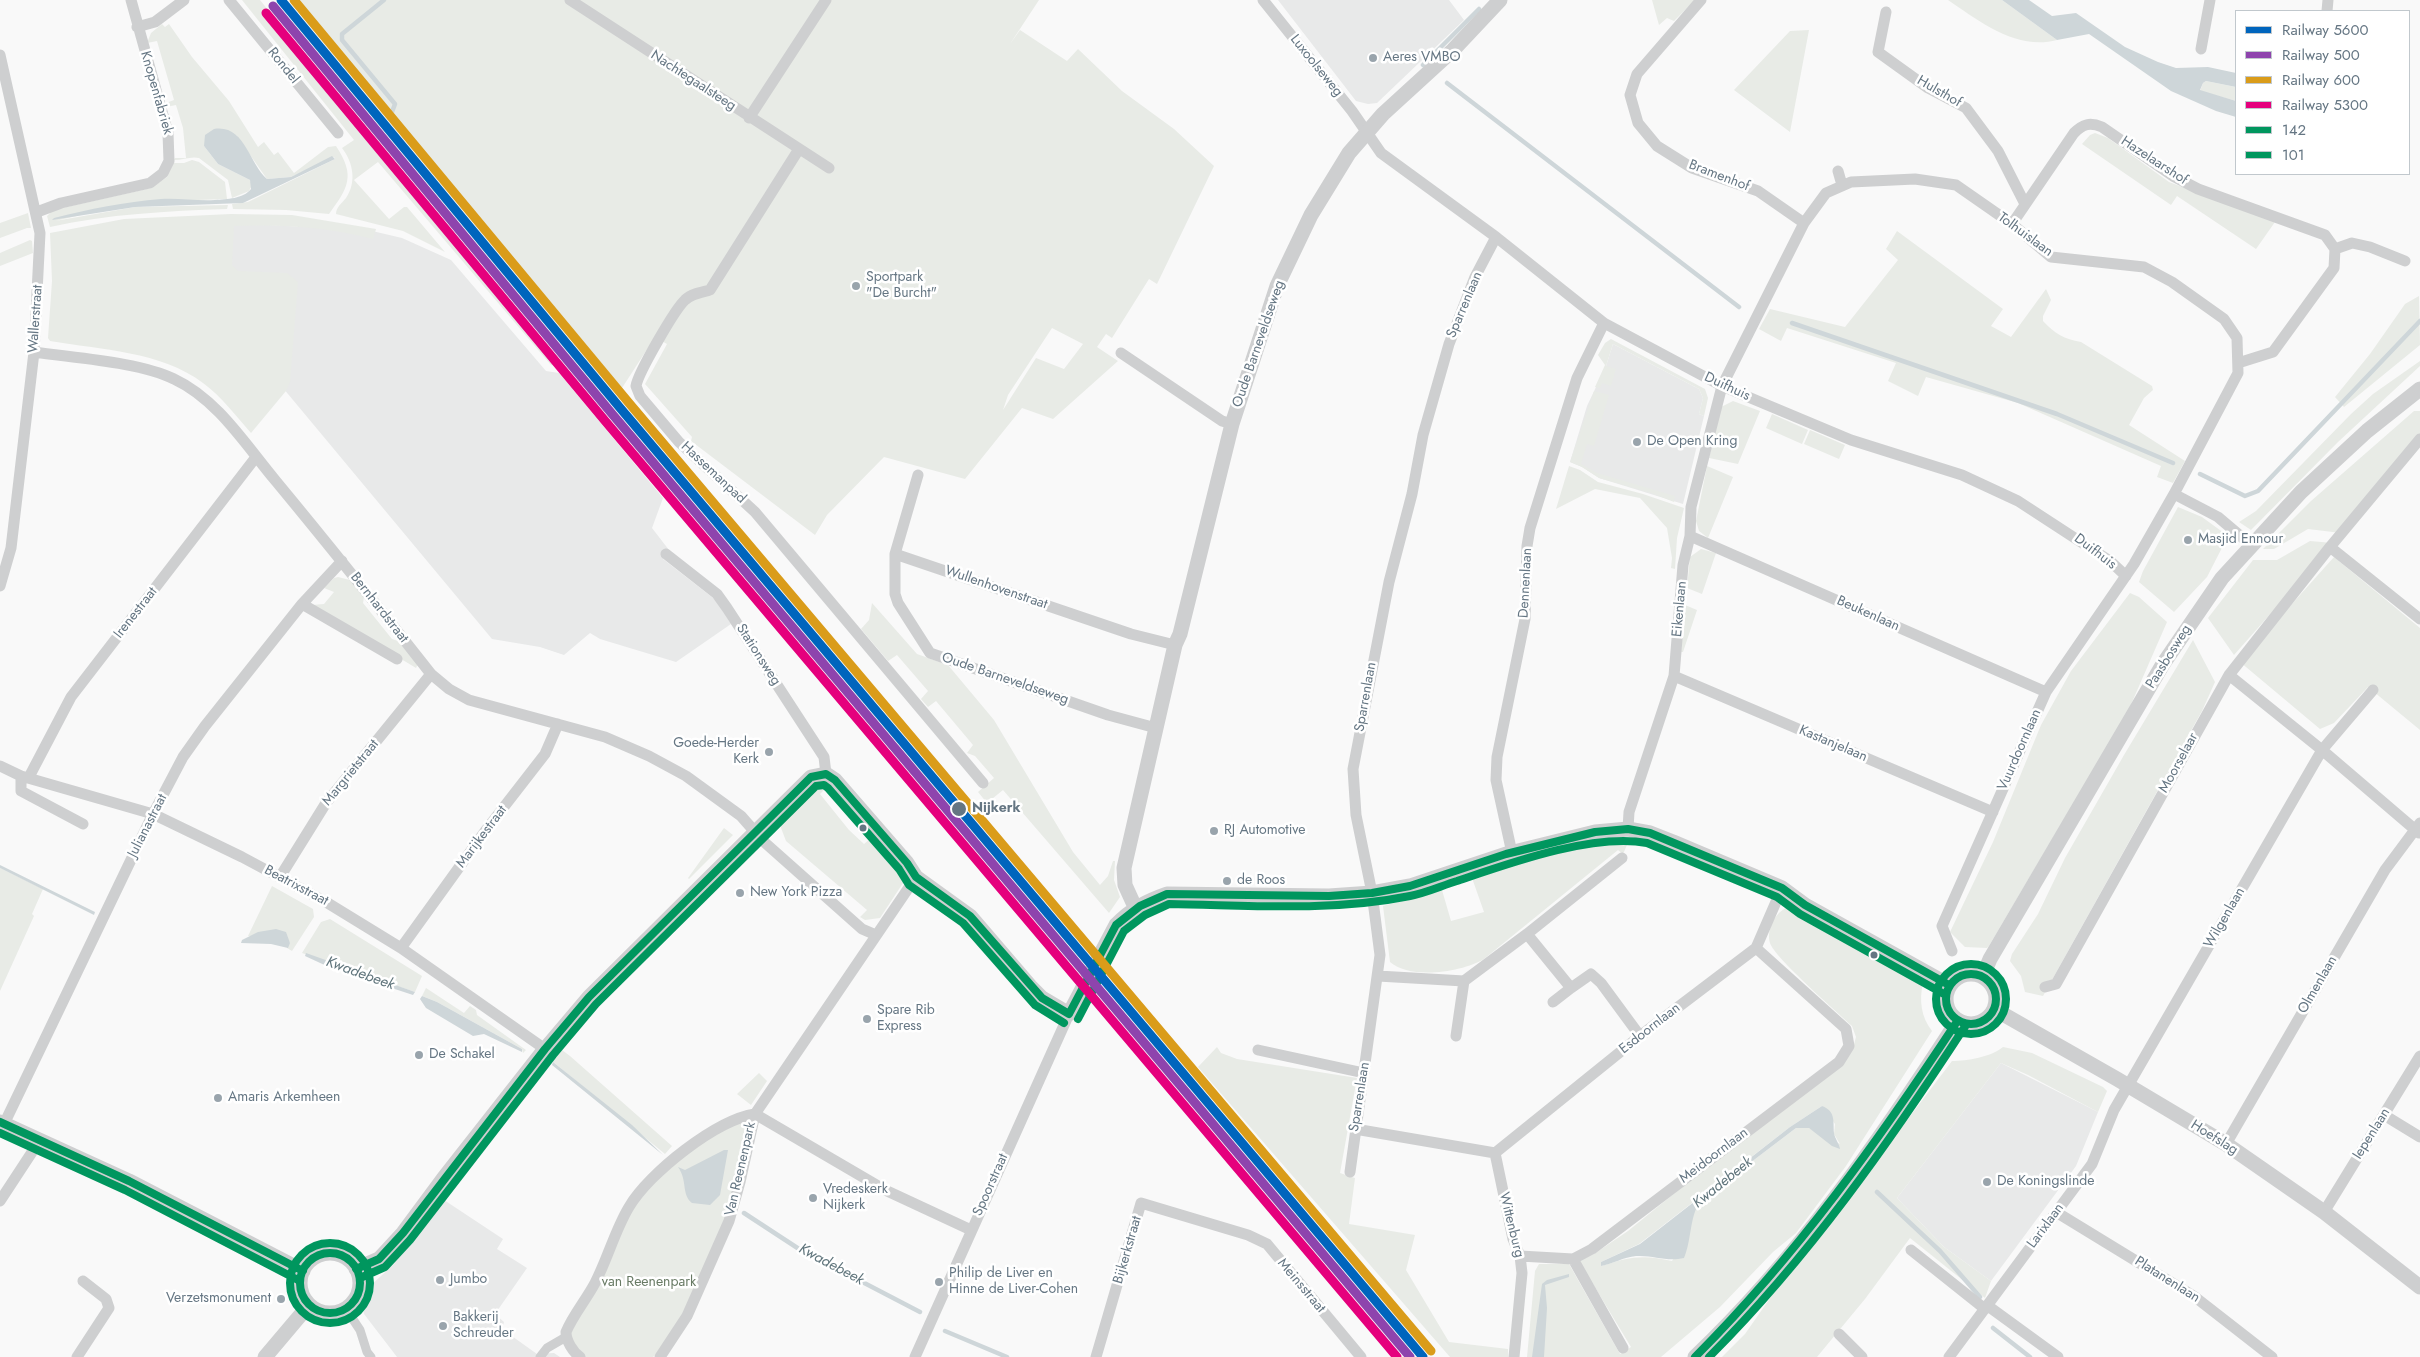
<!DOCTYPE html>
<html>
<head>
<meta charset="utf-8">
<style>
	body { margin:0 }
	#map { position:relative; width:2420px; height:1357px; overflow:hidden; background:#f9f9f9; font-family:Jost,sans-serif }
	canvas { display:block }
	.legend { position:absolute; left:2235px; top:10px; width:175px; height:165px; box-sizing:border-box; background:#fff; border:1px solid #c1c8cd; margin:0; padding:6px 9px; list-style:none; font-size:15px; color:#657683 }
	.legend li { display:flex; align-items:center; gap:10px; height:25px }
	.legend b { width:25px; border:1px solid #c1c8cd }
</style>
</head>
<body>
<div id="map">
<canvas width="2420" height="1357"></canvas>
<ul class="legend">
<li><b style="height:6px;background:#0065bd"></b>Railway 5600</li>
<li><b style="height:6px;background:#8e44ad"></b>Railway 500</li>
<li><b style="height:6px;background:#da9c1a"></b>Railway 600</li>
<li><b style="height:6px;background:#e5007d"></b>Railway 5300</li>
<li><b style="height:6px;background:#00965e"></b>142</li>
<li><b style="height:6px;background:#00965e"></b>101</li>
</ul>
</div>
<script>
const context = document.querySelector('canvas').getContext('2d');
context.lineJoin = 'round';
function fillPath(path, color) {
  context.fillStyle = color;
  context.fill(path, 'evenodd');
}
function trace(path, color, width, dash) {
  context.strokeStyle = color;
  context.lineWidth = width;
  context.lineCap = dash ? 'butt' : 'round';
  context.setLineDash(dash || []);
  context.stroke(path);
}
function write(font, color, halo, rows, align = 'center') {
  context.font = font + ' Jost,sans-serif';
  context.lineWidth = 5;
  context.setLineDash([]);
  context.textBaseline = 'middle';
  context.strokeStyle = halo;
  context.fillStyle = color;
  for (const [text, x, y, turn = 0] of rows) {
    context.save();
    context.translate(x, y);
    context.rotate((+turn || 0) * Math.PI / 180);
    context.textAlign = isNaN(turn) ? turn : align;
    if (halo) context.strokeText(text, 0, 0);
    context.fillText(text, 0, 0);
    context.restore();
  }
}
fillPath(new Path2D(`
	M1278,0H1449L1464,20L1377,103L1368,104L1356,101Z
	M229,223L368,230L402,238L451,260L546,371L559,373L663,498L652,528L669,550L663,559L717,601L731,624L676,662L600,639L590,633L564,655L540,647L492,639L283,388L228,277Z
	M1613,344L1699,389L1703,398L1699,414L1704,416L1683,504L1599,478L1582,467L1570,462L1587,406L1606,366Z
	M2001,1063L2098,1112L2076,1166L1991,1281L1944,1247L1897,1198Z
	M441,1198L503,1239L497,1249L527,1268L495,1314L504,1322L502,1329L537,1354L554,1353L560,1357H397L364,1314L362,1303L370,1286L393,1265Z`), '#e8e9e9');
fillPath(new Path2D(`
	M242,0H260L376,144L615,426L613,428L560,367L551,365L378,162L354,180L389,219L404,207H407L445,252L403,231L336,214C336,207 342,203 346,198C357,182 353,162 342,148L354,140Z
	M296,0H1039L1010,44L1020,30L1067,61L1078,49L1122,91L1174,129L1214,166L1157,284L1149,279L1112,338L1106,334L1097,347L1118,361L1053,419L1022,408L965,479L884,457L827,515L815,535L691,441L692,437L645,384L667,344L655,337L622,388ZM1052,328L1083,344L1064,369L1036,358L1003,410L1008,395Z
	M1652,0H1695L1674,21L1667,18L1659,25Z
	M1948,0H2002L2057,40C2017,51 1979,21 1948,0Z
	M162,24L165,27L169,24L192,57L229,101L258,147L264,142L274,155L278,152L294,173L328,147L336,146C356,176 348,188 329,214L286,210L233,209L232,204L248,202L335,159L334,157L291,177L267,179L236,135L204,146L218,164L250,180L252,185L249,191L232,198L228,180L199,158C191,156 183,160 174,160L175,158H186L183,128L176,105L166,107V103L174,100L157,41L147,43L151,33Z
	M1809,30L1790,132L1734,90L1790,31Z
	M2206,81L2236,87V101L2200,91L2203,83Z
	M2095,133L2108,138L2169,182L2275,222L2256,249L2177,196L2171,205L2082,144L2090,135Z
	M192,160L199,162L225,182L227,199L138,202L55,221L135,207L228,205L227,209C167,211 109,214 50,227L47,216L53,210L151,188L167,177L174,163H184Z
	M28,213L31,228H27L0,238V223Z
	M231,214L292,215L376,229L373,239C328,227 280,224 234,226L232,265L238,271L287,273L298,282L290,382L286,391L251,433C236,416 222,397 203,383C161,351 101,350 50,341L48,338L52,281L50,233L124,219Z
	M1897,231L2003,309L1991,326L2011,337L2046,289L2051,300L2043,316V321C2055,334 2064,339 2081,342L2152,386L2153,390L2144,398L2129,425L2185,461L2173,483L2157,477L2161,466L2018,403L1926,377L1918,396L1888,381L1896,363L1787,328L1781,341L1759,329L1770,309L1845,327L1898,260L1886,249Z
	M30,240L32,241L33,253L0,266V253Z
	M2419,296L2420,345L2344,407L2335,397L2370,354L2405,304Z
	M1611,339L1705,389L1708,398L1704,416L1699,414L1703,398L1699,389L1613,344L1606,366L1616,369L1611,386L1602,383L1600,388L1595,387L1605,365L1598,355L1605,343Z
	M2420,361V366L2338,442L2251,530L2239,522L2256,511L2351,414L2373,394Z
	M1594,391L1609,395L1594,446L1587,444L1581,464L1597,473L1675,496L1674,502L1651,493L1599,478L1582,467L1570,462Z
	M1733,401L1760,411L1738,464L1709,458L1721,407Z
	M2414,411H2420V435L2341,533L2308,529L2274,549H2263L2311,501Z
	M1772,414L1808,430L1802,444L1766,428Z
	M1810,430L1845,445L1839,459L1804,444Z
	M1569,466L1580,470L1598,482L1643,494L1684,508L1677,538L1675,569L1671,568L1672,558L1667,528L1640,498L1595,489L1556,509Z
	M1707,466L1733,477L1708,538L1699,531L1696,521Z
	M2178,507L2202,517L2228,536L2207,577L2174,612L2139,582L2143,571Z
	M2310,541L2333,543L2234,655L2208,618L2253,560H2277Z
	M1701,549L1716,553L1702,594L1687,588L1690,557Z
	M2334,557L2420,628V730L2368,687L2334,723L2320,729L2240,662Z
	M338,577L350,580L364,597L363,603L392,639L398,641L418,664L416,668L312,605L324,604L334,592L324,588L334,578Z
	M2130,593L2139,597L2167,622L2129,709L1989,946L1987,948L1965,947L1950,932L1993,842L2041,725L2071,671Z
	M872,603L917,654L948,665L994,720L1073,852L1100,885L1108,876L1113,861H1115L1114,880L1120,897L1109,913L1003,790L987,803L978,792L994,778L975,756L967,753L973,745L936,701L928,707L921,699L928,691L897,655L888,661L861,629L869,620Z
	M1685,605L1697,610L1683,652H1681Z
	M2193,640L2215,682L2202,711L2043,996L2025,992L2021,976L2010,961L2012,954L2038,914L2065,858L2124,755Z
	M818,787L824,790L820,794L849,830L864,844L870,839C884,848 909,863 903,883L880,918L865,920L860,917L867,910L786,841L778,820L812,788Z
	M724,828L733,835L689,879L688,878Z
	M1612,844L1627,845L1623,854L1618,850L1484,959C1463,972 1410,980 1390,962L1383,906L1442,890L1451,921L1484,912L1472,878C1517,864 1564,848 1612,844Z
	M0,868L43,889L32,914L34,916L0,991Z
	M1032,873L1090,942L1086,946L1028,877Z
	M272,886L313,909L314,917L292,951L287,948L290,942L248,936Z
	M1790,906L1801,907L1923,983C1919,1000 1921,1017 1932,1031L1846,1166L1796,1233L1773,1252L1720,1307L1661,1357H1527L1535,1271L1539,1264H1569L1620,1354L1631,1347L1579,1261L1594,1254L1628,1231L1853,1048L1856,1037L1852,1026C1837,1012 1774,957 1770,943C1766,928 1776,911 1790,906ZM1822,1106L1835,1124L1834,1134L1840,1144L1809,1128H1796L1700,1201L1693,1213L1690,1228L1672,1261C1644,1254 1628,1257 1601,1266V1262L1639,1244L1790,1127Z
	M330,919L422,976L415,992L302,953L321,922Z
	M426,988L464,1013L470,1006L476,1010L477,1015L526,1050L523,1053L522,1049L437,1002L422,996Z
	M1217,1047L1221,1053L1237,1059L1357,1078L1340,1173L1355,1178L1349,1224L1415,1235L1406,1270L1449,1342L1508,1349V1357H1450L1198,1067Z
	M2003,1047L2032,1053L2103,1087L2107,1091L2098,1112L2028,1075L2001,1063L1897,1198L1944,1247L1991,1281L1985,1298L1910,1238L1865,1299L1817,1357H1722L1745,1334L1796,1261L1870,1169L1952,1061C1967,1061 1991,1057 2003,1047Z
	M562,1050L570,1056L672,1146L665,1154L552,1061Z
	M759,1073L767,1081L751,1105L737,1094Z
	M740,1122L746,1124V1132L730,1209L690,1303L658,1352L653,1357H581L570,1335C590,1295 607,1252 630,1214C649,1181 704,1137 740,1122Z`), '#e8ebe6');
fillPath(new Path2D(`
	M2002,0H2029L2052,16L2076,13L2125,47L2158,62L2176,68L2208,67L2236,73V87L2206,81L2203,83L2200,90L2236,101V117L2216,111L2171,91L2089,34L2057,40Z
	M214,129C245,124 249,164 267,179L291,177L332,156L335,159L243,203L135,207L52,220L54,218C89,209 125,202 161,199C179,198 197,201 215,200C227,199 243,199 251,189L250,180L218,164L204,146L205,135Z
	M0,865L95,912L94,915L0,868Z
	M276,929L286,932L290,943L288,948L271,944L241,943L242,940L258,932Z
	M306,953L415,992L413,995L331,968L305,956Z
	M422,996L437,1002L522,1049V1052L484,1034L473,1036L426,1008L420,999Z
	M553,1062L632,1125L663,1155L552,1065Z
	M1822,1106C1836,1111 1833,1122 1834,1133C1835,1139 1839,1143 1840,1149L1832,1146L1809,1128H1796L1700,1201C1689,1219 1692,1239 1684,1258C1666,1262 1654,1255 1636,1256C1624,1257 1612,1264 1601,1266V1262L1640,1244L1790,1127Z
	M724,1150H728L720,1195L710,1205L692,1203C681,1194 688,1181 678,1167L685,1170Z
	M1569,1274V1277L1545,1285L1547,1308L1544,1357H1532L1542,1284L1547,1280Z`), '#ced6d9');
trace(new Path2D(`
	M384,0L342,34V40L395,104L392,112
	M1423,65L1479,9
	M1447,83L1739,307
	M1792,323L2057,414L2173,463
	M2200,474L2245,496L2258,491L2420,321
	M1877,1192L1940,1251L1980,1297
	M744,1213L799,1249L920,1312
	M1993,1328L2030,1357
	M945,1331L1007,1357`), '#ced6d9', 4.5);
trace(new Path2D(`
	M346,1309L360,1330L367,1352L371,1357
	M540,1357L547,1348L566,1337`), '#cecfd0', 9);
trace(new Path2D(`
	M229,0L338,133
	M570,0L829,168
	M1263,0L1352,111L1381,153L1496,237L1604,323L1722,386L1851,440L1962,475L2018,501L2110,561L2126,576
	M1701,0L1637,74L1630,95L1638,123L1657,146L1692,168L1758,191L1804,223
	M2327,11L2328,0
	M1886,12L1878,52L1928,88L1966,108L1998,151L2025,204
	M137,27L155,22L184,0
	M2201,49L2210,0
	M0,55L40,233L34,352L11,548L0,586
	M749,118L826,0
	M799,149L710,290C701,292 691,294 685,300C675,309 638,373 636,386L640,396L679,442L755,512L983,783
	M1838,171L1842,185
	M37,212L61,203L150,183L163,173L169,161L168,133L131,0
	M2012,224L2074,133C2083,124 2090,122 2102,127L2173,176L2198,189L2325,235L2335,249L2334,268L2273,352L2238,363
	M2335,249L2352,243L2370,247L2405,261
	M34,352C74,358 140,362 174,379C217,399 245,444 275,480C328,544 380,609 431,674L449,689L469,700L605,737L649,756L686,776L741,816L763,841L862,929L876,935
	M1121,353L1222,421L1232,424
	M918,475L895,554L1131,634L1175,645
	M2174,494L2218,517L2251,545
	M1690,536L2046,692
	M2330,547L2420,619
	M666,554L717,594L727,608L824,757L826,774
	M895,554V594L898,603L930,653L1108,715L1156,728
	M302,604L397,659
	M2229,675L2322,750L2419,833
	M1674,676L1993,812
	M0,766L21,776L153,814L242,857L326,902L401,948L545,1049
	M21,776V791L83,824
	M29,777L71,697L256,457
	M1628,829L1629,812L1674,676L1683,565L1690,536L1691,507L1722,386L1804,223L1826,193L1851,182L1915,179L1956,185L2012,224L2051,257L2144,267L2172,282L2224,319L2237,338L2238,373L2174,494L2134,564L2046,692L1942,926L1952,951
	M1512,853L1496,780L1497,757L1525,619L1527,546L1530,528L1577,378L1604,323
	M280,877L326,803L431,674
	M1527,934L1571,988L1591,974L1601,983L1640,1036
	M401,948L486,830L545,754L558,724
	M1378,976L1464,981L1527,934L1622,858
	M2045,987L2056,984L2229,675L2330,547L2420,439
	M1553,1002L1571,988
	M1456,1036L1464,981
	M1258,1050L1364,1073
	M2384,1115L2420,1137
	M4,1124L153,814L183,757L205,726L302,604L342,561
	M1355,1129L1495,1153
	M2226,1144L2385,870L2420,823
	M1495,1153L1640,1036L1756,948L1782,888
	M1495,1153L1513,1239L1520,1256L1522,1273L1514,1357
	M1350,1172L1380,955L1372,893L1356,815L1353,769L1389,582L1412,494L1423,435L1449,344L1475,277L1496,237
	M0,1201L40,1140
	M2056,1212L2195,1297L2272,1357
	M2324,1212L2420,1056
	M1911,1250L1985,1309
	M1520,1256L1573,1259L1592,1249L1839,1062L1849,1046L1846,1029L1756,948
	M1573,1259L1623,1348
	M1988,1306L2058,1357
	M1839,1334L1862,1357
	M77,1357L109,1308L106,1299L83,1281
	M580,1357C573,1352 566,1341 566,1332C573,1315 586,1300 595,1283C608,1258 615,1230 629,1207C649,1173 716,1120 755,1114L885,1190L971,1230
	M660,1357L687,1316L729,1221L740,1182L755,1114L916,877
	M915,1357L1069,1014
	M1096,1357L1141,1203L1248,1235L1267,1244L1361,1357
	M1949,1357L2092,1164L2114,1110L2322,750L2373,690`), '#cecfd0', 11);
trace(new Path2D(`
	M1135,907L1125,885L1124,868L1175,645L1180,634L1232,424L1277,286L1311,215L1349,153L1383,114L1453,50L1500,0
	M1946 999a25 25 0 1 1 50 0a25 25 0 1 1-50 0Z
	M1983,976L1990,959L2163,664L2222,578L2301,492L2367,431L2420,389
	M1994,1009L2117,1079L2226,1144L2324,1212L2420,1287
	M0,1122L129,1181L303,1271
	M300 1283a30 30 0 1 1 60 0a30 30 0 1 1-60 0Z
	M356,1269L379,1259L403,1233L443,1179L545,1049L589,997L811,777L826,774L835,780L907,863L916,877L970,916L1030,986L1042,998L1069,1014L1116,925C1131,909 1147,901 1167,894L1329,896L1372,893L1410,886L1506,854L1595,832L1628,829L1650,833L1673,842L1782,888L1805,905L1949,985
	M265,1357L309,1305
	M1695,1357C1798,1259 1881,1139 1958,1020`), '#cecfd0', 15);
trace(new Path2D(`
	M1946 999a25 25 0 1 1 50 0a25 25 0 1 1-50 0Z
	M1069,1014L1116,925L1140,906L1167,894L1329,896L1372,893L1410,886L1506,854L1595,832L1628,829L1650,833L1782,888L1805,905L1949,985
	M0,1122L129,1181L303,1271
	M300 1283a30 30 0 1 1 60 0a30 30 0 1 1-60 0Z
	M356,1269L379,1259L403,1233L545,1049L589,997L811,777L826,774L835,780L907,863L916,877L970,916L1042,998L1069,1014
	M1695,1357C1797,1255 1879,1140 1958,1020`), '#00965e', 8);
trace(new Path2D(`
	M1936 999a35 35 0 1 1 70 0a35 35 0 1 1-70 0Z
	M1078,1019L1124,931L1145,915L1169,904C1249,905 1331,912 1410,896C1426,893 1441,886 1457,881C1510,863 1593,833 1647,843L1777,897L1800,914L1944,994
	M0,1133L125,1190L298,1280
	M290 1283a40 40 0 1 1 80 0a40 40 0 1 1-80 0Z
	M360,1278L385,1267L410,1240L553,1055L596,1004L816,786L824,785L828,788L899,869L909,885L963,923L1035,1005L1064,1023
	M1709,1357C1809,1257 1889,1143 1966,1025`), '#00965e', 8);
trace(new Path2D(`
	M281,0L621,409L1423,1357`), '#0065bd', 9);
trace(new Path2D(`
	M273,6L613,415L1410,1357`), '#8e44ad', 9);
trace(new Path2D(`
	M294,0L629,403L1431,1351`), '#da9c1a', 9);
trace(new Path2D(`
	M266,13L606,422L1397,1357`), '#e5007d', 9);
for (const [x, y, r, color] of [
	[1373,58,5,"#99a4ac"],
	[856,286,5,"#99a4ac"],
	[1637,442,5,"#99a4ac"],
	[2188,540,5,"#99a4ac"],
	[769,752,5,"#99a4ac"],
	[959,809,8,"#657683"],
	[863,828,4.5,"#657683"],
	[1214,831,5,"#99a4ac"],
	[1227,881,5,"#99a4ac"],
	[740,893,5,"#99a4ac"],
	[1874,955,4.5,"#657683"],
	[867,1019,5,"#99a4ac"],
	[419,1055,5,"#99a4ac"],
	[218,1098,5,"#99a4ac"],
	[1987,1182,5,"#99a4ac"],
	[813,1198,5,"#99a4ac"],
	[440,1280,5,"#99a4ac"],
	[939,1282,5,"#99a4ac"],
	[281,1299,5,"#99a4ac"],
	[443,1326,5,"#99a4ac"]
]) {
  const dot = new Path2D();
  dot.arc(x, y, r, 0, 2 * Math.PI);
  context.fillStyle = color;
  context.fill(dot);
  trace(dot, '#fff', 2);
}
write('14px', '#657683', '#fff', [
	["Aeres VMBO",1383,58],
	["Sportpark",866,278],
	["\"De Burcht\"",866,294],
	["De Open Kring",1647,442],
	["Masjid Ennour",2198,540],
	["Goede-Herder",759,744,"right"],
	["Kerk",759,760,"right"],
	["RJ Automotive",1224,831],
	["de Roos",1237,881],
	["New York Pizza",750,893],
	["Spare Rib",877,1011],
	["Express",877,1027],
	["De Schakel",429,1055],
	["Amaris Arkemheen",228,1098],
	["De Koningslinde",1997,1182],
	["Vredeskerk",823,1190],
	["Nijkerk",823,1206],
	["Philip de Liver en",949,1274],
	["Hinne de Liver-Cohen",949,1290],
	["Jumbo",450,1280],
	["Verzetsmonument",271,1299,"right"],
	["Bakkerij",453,1318],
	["Schreuder",453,1334]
], 'left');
write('14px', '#657683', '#fff', [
	["Rondel",283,66,51],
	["Luxoolseweg",1316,66,51],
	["Nachtegaalsteeg",693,81,33],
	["Hulsthof",1939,92,30],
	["Knopenfabriek",156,93,74],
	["Hazelaarshof",2154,161,33],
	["Bramenhof",1719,176,21],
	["Tolhuislaan",2025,235,36],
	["Sparrenlaan",1465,305,-67],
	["Wallerstraat",36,319,-86],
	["Oude Barneveldseweg",1259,344,-71],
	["Duifhuis",1727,387,25],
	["Hassemanpad",713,473,43],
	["Duifhuis",2095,552,37],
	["Dennenlaan",1526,583,-87],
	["Wullenhovenstraat",996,588,19],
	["Bernhardstraat",379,608,52],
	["Eikenlaan",1680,609,-85],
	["Irenestraat",136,613,-52],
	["Beukenlaan",1868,614,24],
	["Stationsweg",758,655,57],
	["Paasbosweg",2169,657,-58],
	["Oude Barneveldseweg",1005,679,19],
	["Sparrenlaan",1366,697,-80],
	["Kastanjelaan",1833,744,23],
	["Vuurdoornlaan",2020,750,-66],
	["Moorselaar",2179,763,-61],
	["Margrietstraat",351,773,-51],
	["Julianastraat",148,826,-63],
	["Marijkestraat",482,837,-53],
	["Beatrixstraat",296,886,28],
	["Wilgenlaan",2225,918,-60],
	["Olmenlaan",2318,985,-60],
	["Esdoornlaan",1650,1029,-38],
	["Sparrenlaan",1360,1097,-81],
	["Iepenlaan",2372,1134,-58],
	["Hoefslag",2214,1138,32],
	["Meidoornlaan",1714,1156,-37],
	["Van Reenenpark",741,1169,-77],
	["Spoorstraat",991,1185,-66],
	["Wittenburg",1511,1225,76],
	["Larixlaan",2046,1226,-54],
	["Bijkerkstraat",1128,1250,-74],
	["Platanenlaan",2167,1280,32],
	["Meinsstraat",1301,1286,50]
]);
write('bold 14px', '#657683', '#fff', [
	["Nijkerk",972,809]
], 'left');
write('14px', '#687a64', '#fff', [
	["van Reenenpark",649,1283]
]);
write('italic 15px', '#60757c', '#fff', [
	["Kwadebeek",360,974,20],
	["Kwadebeek",1723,1183,-39],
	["Kwadebeek",831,1265,28]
]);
</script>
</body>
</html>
